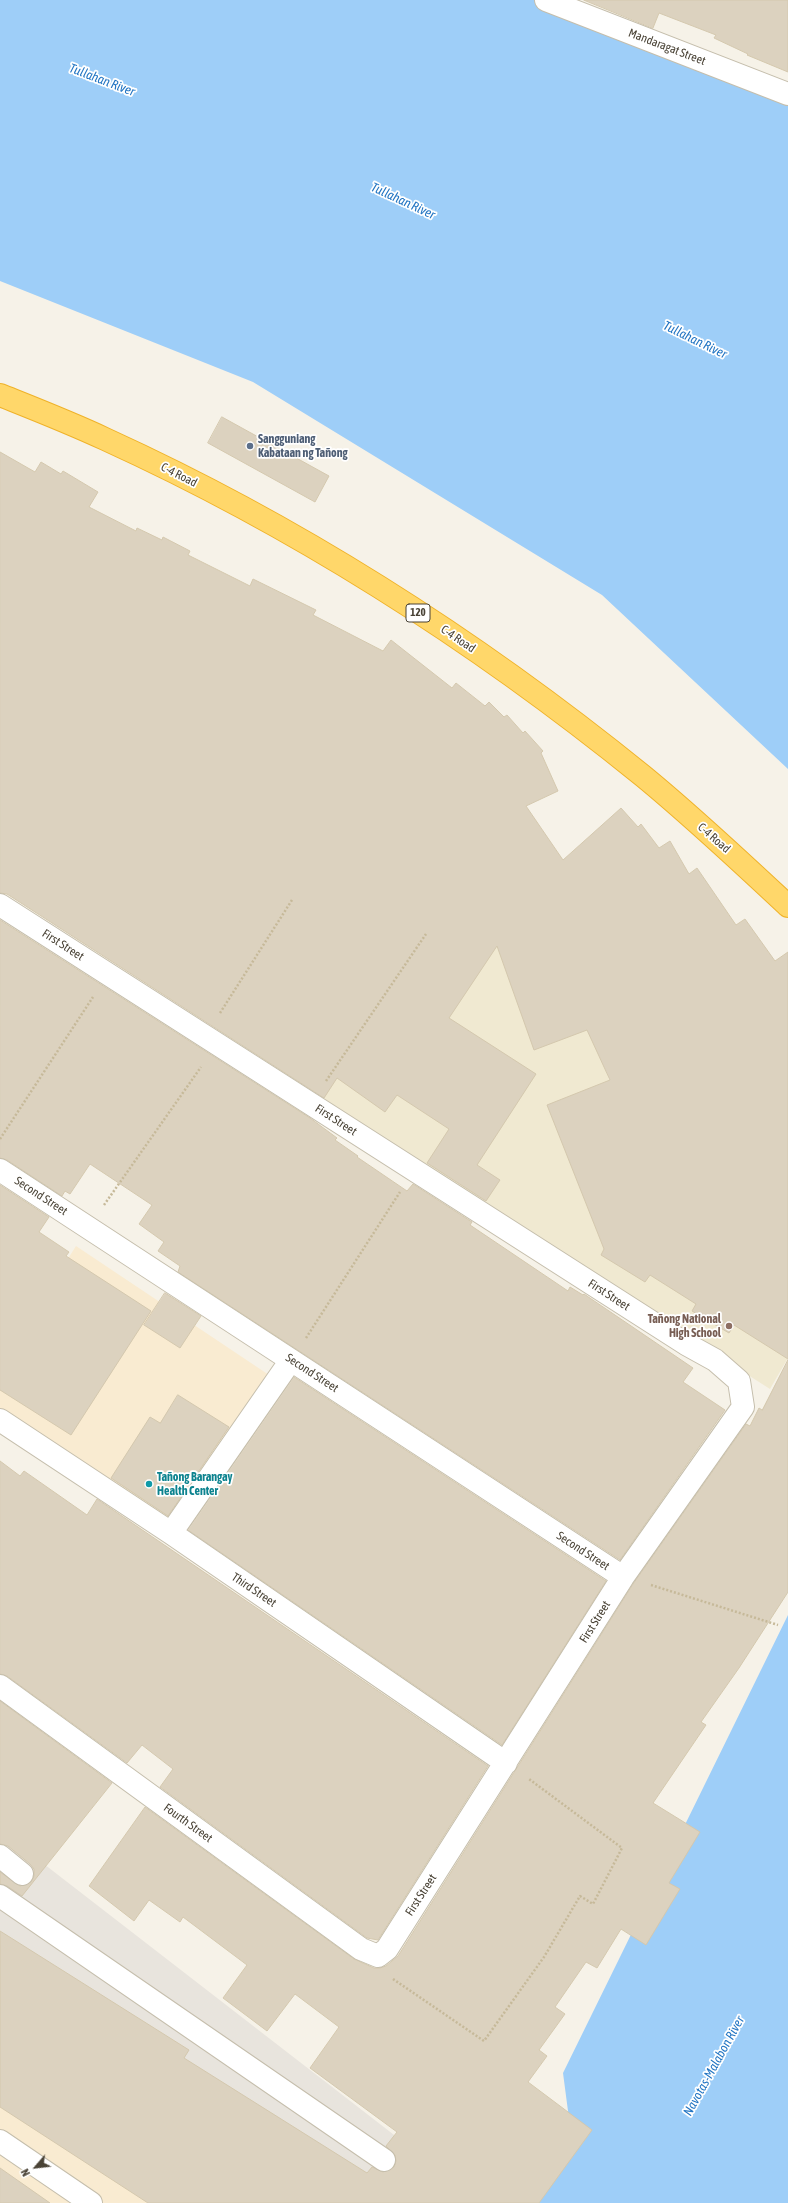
<!DOCTYPE html>
<html>
<head>
<meta charset="utf-8">
<style>
	body { margin:0 }
	#map { position:relative; width:788px; height:2203px; overflow:hidden; background:#f6f2e8; font-family:"Asap Condensed",sans-serif }
	canvas { display:block }
	.north { position:absolute; left:16px; top:2147px; width:40px; height:40px; -webkit-text-stroke:3px #fff; paint-order:stroke; rotate:242deg; font-size:11px; font-weight:700; line-height:16px; text-align:center; color:#4a4336 }
	.north::after { content:''; display:block; margin:auto; width:14px; height:18px; background:#4a4336; clip-path:polygon(50% 0,100% 100%,50% 72%,0 100%) }
</style>
</head>
<body>
<div id="map">
<canvas width="788" height="2203"></canvas>
<div class="north">N</div>
</div>
<script>
const context = document.querySelector('canvas').getContext('2d');
context.lineJoin = 'round';
function fillPath(path, color) {
  context.fillStyle = color;
  context.fill(path, 'evenodd');
}
function trace(path, color, width, dash) {
  context.strokeStyle = color;
  context.lineWidth = width;
  context.lineCap = dash ? 'butt' : 'round';
  context.setLineDash(dash || []);
  context.stroke(path);
}
function write(font, color, halo, rows, align = 'center') {
  context.font = font + ' "Asap Condensed",sans-serif';
  context.lineWidth = 3.5;
  context.setLineDash([]);
  context.textBaseline = 'middle';
  context.strokeStyle = halo;
  context.fillStyle = color;
  for (const [text, x, y, turn = 0] of rows) {
    context.save();
    context.translate(x, y);
    context.rotate((+turn || 0) * Math.PI / 180);
    context.textAlign = isNaN(turn) ? turn : align;
    if (halo) context.strokeText(text, 0, 0);
    context.fillText(text, 0, 0);
    context.restore();
  }
}
fillPath(new Path2D(`
	M76,1246L269,1375L172,1524L0,1410V1366Z
	M0,2060L212,2203H0Z`), '#f9ebd1');
fillPath(new Path2D(`
	M0,1830L482,2203H212L0,2060Z`), '#e8e4dd');
fillPath(new Path2D(`
	M527,848L657,1215L788,1358L770,1389L318,1101L431,932Z`), '#f0e9d1');
fillPath(new Path2D(`
	M0,0H535L570,12L788,101V769L602,595L253,382L0,281Z
	M788,1615V2203H538L573,2149L563,2073Z`), '#9ecef8');
const building = new Path2D(`
	M584,0H788V72L747,55L748,54L714,38L716,35L659,13L653,28Z
	M222,417L329,476L315,502L208,443Z
	M0,452L35,472L41,462L61,474L63,471L98,492L89,507L136,531L137,528L162,540L163,537L190,551L188,555L250,586L253,579L316,610L313,615L383,651L391,640L452,688L456,683L485,706L489,702L504,717L507,715L523,733L525,731L543,751L541,753L558,791L526,806L563,860L621,808L638,827L641,824L659,848L670,841L689,874L697,868L736,925L745,919L775,961L788,952V1359L734,1325L729,1333L692,1311L696,1304L650,1275L645,1282L601,1255L604,1249L547,1105L610,1080L587,1030L534,1050L497,946L449,1018L536,1074L477,1165L500,1180L486,1201L427,1163L449,1129L397,1095L385,1112L337,1078L324,1098L7,894L0,893Z
	M0,920L310,1118L337,1138L335,1140L358,1156L357,1157L407,1191L413,1184L472,1222L470,1225L568,1291L570,1287L583,1295L584,1294L693,1368L683,1382L725,1410L620,1560L178,1272L180,1266L158,1251L164,1242L139,1224L152,1205L90,1164L70,1194L65,1191L62,1196L7,1160L0,1158Z
	M0,1185L49,1217L39,1232L69,1252L66,1256L151,1311L71,1435L0,1390Z
	M165,1293L201,1316L180,1348L144,1325Z
	M788,1360V1592L739,1668L701,1722L706,1725L653,1803L700,1832L669,1883L680,1889L646,1945L621,1929L597,1968L586,1962L555,2007L565,2014L539,2050L547,2056L528,2082L592,2130L539,2203H148L0,2107V1931L189,2050L184,2058L367,2173L372,2167L383,2172L394,2167L396,2161L395,2155L386,2146L397,2132L310,2068L339,2027L295,1994L267,2031L223,1998L247,1965L183,1917L180,1922L149,1900L134,1921L89,1886L145,1807L354,1959L374,1968H380L386,1966L398,1956L633,1584L746,1424L750,1426L759,1408L762,1410Z
	M294,1377L606,1581L502,1745L188,1530Z
	M178,1395L229,1427L168,1516L111,1478L150,1417L160,1423Z
	M0,1461L20,1476L24,1471L87,1515L97,1499L488,1766L378,1940L367,1938L160,1787L173,1769L142,1745L127,1763L7,1676L0,1674Z
	M0,1701L112,1783L22,1896L7,1886L0,1884V1872L20,1886L31,1882L34,1876V1869L30,1864L8,1846L0,1844Z
	M0,2168L50,2203H0Z`);
fillPath(building, '#dcd2bf');
trace(building, '#d4c8ae', 1);
const minor = new Path2D(`
	M546,0L788,94
	M0,905L686,1344L715,1360L739,1381L743,1407L623,1577L387,1949L378,1956L361,1949L0,1686
	M0,1170L623,1577
	M0,1420L171,1533L506,1763
	M171,1533L291,1360
	M0,1856L22,1874
	M0,1896L384,2160
	M0,2141L91,2203`);
const highway = new Path2D(`
	M0,395C35,409 71,423 105,439C298,527 479,643 643,776C693,817 741,862 788,906`);
trace(minor, '#c5beac', 24);
trace(highway, '#efb229', 24);
trace(new Path2D(`
	M220,1013L292,900
	M326,1081L426,934
	M0,1139L93,997
	M104,1205L201,1067
	M306,1338L400,1192
	M651,1585L778,1625
	M393,1979L484,2041L544,1957L580,1896L593,1904L622,1848L529,1779`), '#c6b999', 2.5, [2, 2]);
trace(minor, '#fff', 22);
trace(highway, '#ffd76a', 22);
for (const [x, y, r, color] of [
	[250,446,4,"#5c6f8a"],
	[729,1326,4,"#8d6e63"],
	[149,1484,4,"#0f9aa8"]
]) {
  const dot = new Path2D();
  dot.arc(x, y, r, 0, 2 * Math.PI);
  context.fillStyle = color;
  context.fill(dot);
  trace(dot, '#fff', 1.5);
}
for (const [x, y, w] of [
	[418,613,24]
]) {
  const box = new Path2D();
  box.roundRect(x - w / 2, y - 9, w, 18, 3);
  context.fillStyle = '#fff';
  context.fill(box);
  trace(box, '#4a4336', 1);
}
write('bold 11px', '#4a4336', null, [
	["120",418,613]
]);
write('12px', '#4a4336', '#fff', [
	["Mandaragat Street",667,47,21],
	["C-4 Road",179,475,27],
	["C-4 Road",458,639,34],
	["C-4 Road",714,838,41],
	["First Street",63,945,33],
	["First Street",336,1120,33],
	["Second Street",41,1196,33],
	["First Street",609,1295,33],
	["Second Street",312,1373,33],
	["Second Street",583,1551,33],
	["Third Street",254,1590,34],
	["First Street",595,1622,-58],
	["Fourth Street",188,1823,36],
	["First Street",421,1895,-57]
]);
write('bold 12px', '#4e5e75', '#fff', [
	["Sangguniang",258,439],
	["Kabataan ng Tañong",258,453]
], 'left');
write('bold 12px', '#785e54', '#fff', [
	["Tañong National",721,1319],
	["High School",721,1333]
], 'right');
write('bold 12px', '#0d838f', '#fff', [
	["Tañong Barangay",157,1477],
	["Health Center",157,1491]
], 'left');
write('italic 13px', '#2275c3', '#fff', [
	["Tullahan River",102,80,21],
	["Tullahan River",403,201,25],
	["Tullahan River",695,340,26],
	["Navotas-Malabon River",714,2066,-61]
]);
</script>
</body>
</html>
